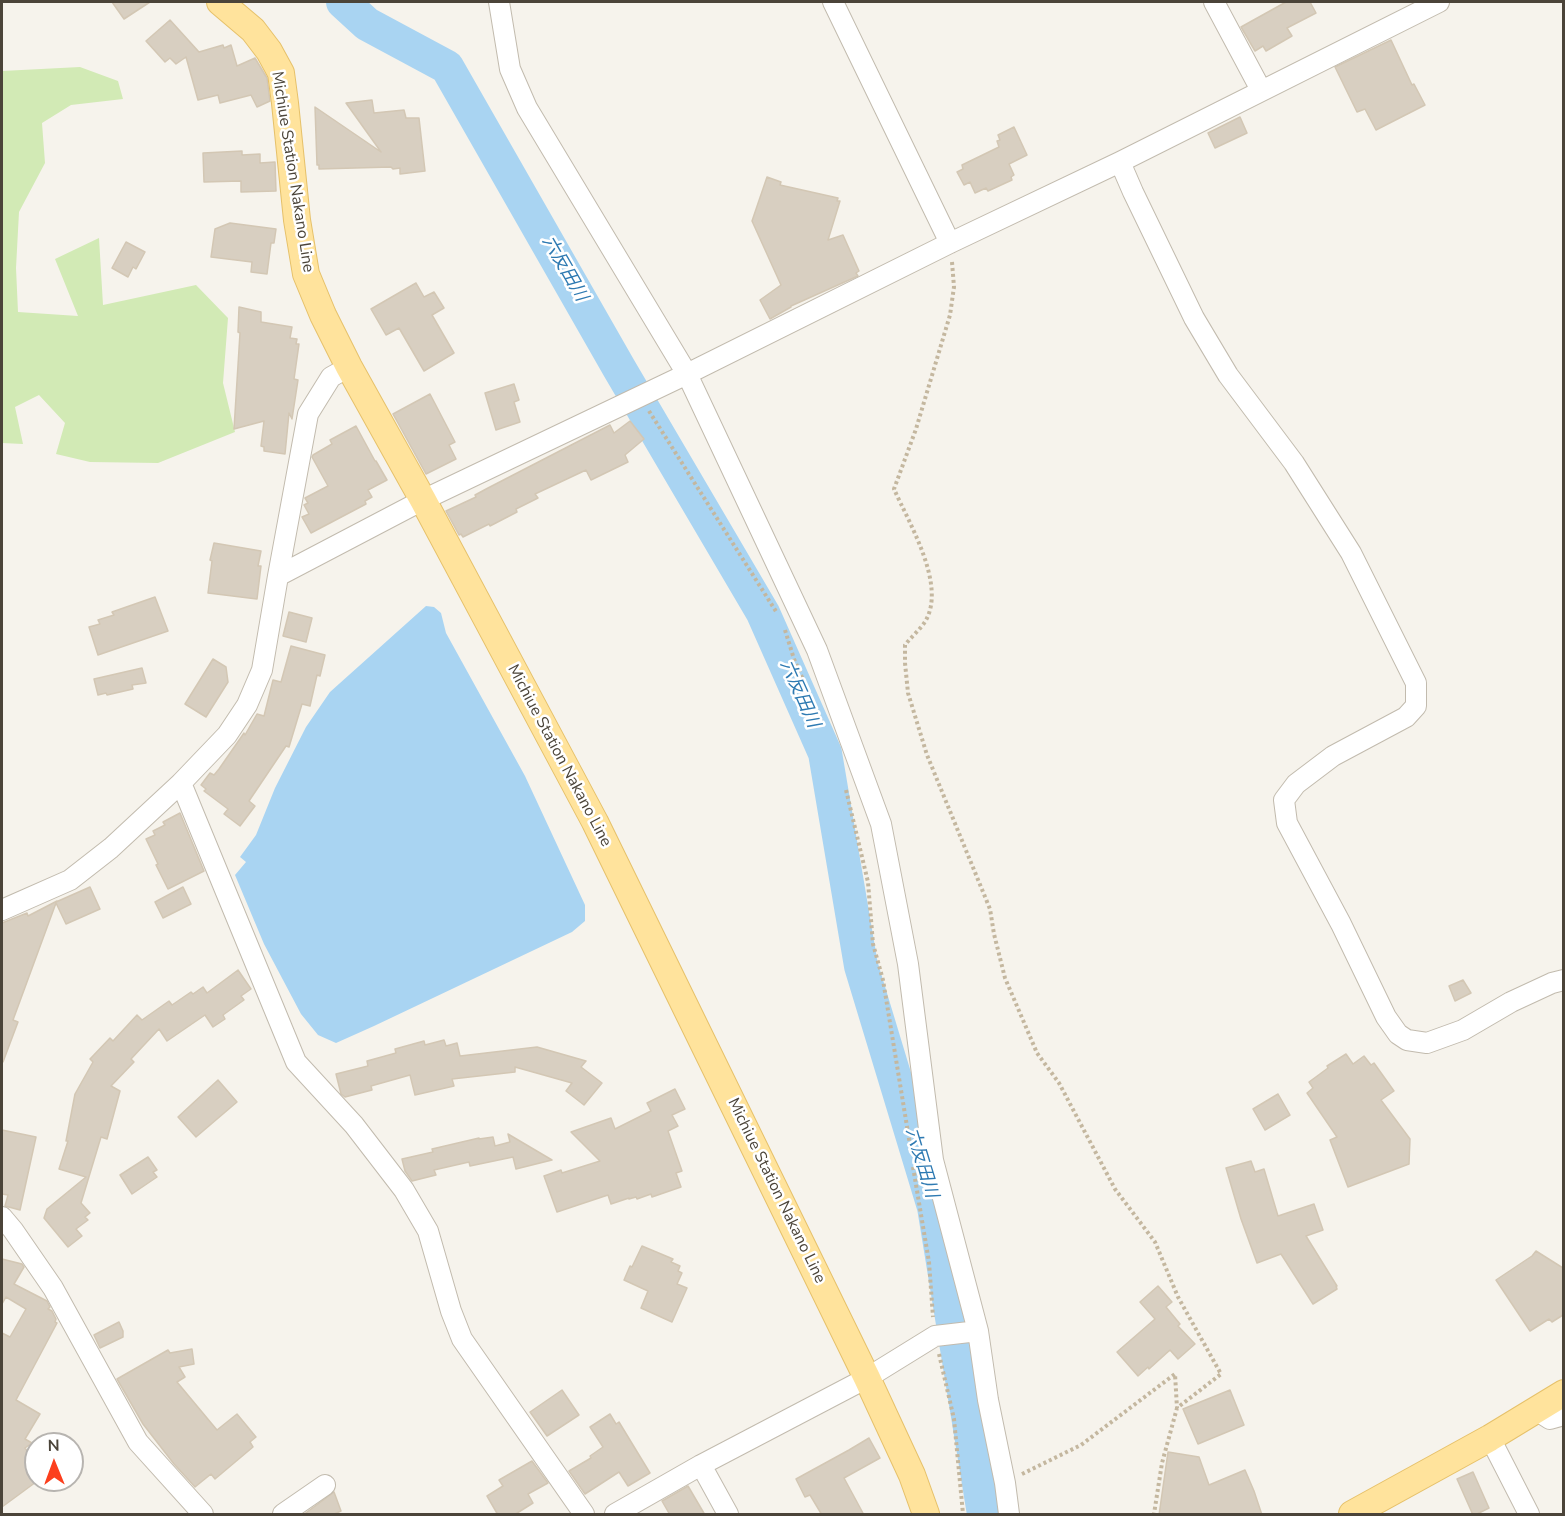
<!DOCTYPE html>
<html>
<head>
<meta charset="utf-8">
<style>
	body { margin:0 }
	#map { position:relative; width:1565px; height:1516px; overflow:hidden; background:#f6f3ec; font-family:"Nunito Sans",sans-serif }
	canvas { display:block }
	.frame { position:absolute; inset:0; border:3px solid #4b4439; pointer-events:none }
	.north { position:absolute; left:24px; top:1432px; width:60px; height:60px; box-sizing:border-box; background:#fff; border:2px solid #b7b4b0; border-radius:50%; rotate:359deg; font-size:16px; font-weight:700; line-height:24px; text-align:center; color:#4b4439 }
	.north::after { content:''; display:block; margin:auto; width:21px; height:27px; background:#fc3f1d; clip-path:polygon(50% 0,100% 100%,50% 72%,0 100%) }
</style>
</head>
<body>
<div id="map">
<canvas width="1565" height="1516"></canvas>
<div class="frame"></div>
<div class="north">N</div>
</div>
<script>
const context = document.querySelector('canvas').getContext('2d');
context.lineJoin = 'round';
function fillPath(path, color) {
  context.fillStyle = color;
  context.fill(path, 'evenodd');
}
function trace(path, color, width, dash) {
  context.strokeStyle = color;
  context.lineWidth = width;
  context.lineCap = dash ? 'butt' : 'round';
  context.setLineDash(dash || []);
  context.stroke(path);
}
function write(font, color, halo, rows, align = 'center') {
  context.font = font + ' "Nunito Sans","Noto Sans JP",sans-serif';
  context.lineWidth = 5;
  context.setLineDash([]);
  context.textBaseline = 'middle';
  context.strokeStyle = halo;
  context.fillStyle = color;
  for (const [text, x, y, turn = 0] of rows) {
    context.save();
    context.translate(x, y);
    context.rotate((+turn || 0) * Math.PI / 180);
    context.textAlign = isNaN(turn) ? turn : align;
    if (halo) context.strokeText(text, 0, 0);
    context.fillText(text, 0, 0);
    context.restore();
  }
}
fillPath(new Path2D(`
	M80,67L118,81L123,99L71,105L42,123L45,163L19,212L16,268L18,312L78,316L55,259L99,238L103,305L196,285L228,318L223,383L235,432L158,463L90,462L56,454L65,423L39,395L15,407L23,444L2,443V71Z`), '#d2eab5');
fillPath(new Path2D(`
	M426,606L434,607L441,613L446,633L525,776L585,905V921L572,932L374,1026L336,1043L318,1035L301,1014L264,944L235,875L246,862L240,857L256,835L275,788L306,727L330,692Z`), '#a9d4f2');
trace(new Path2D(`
	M343,2L367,24L447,67L619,368L763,613L825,753L861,966L934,1207L984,1514`), '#a9d4f2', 34);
const building = new Path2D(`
	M112,2H150L124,19Z
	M1286,2H1310L1316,13L1287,28L1292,36L1266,51L1263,46L1255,51L1241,27Z
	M170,20L199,52L223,45L224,48L231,45L237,66L255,58L267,78L270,101L257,107L251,95L220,103L218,95L198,100L186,57L176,64L170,58L165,62L146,41Z
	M1391,40L1412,85L1414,84L1425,105L1376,130L1365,109L1357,112L1335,67Z
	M372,100L374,113L404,110L406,118H419L425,171L400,174V168L393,169L391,167L319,169V165H317L315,107L381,152L346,103Z
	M1240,117L1247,133L1215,148L1208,133Z
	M1014,127L1027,155L1009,164L1014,175L1011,177L1012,180L988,191L986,188L975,193L970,182L964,185L957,172L963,169L962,165L999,147L997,141L1000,140L998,135Z
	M242,151V155L260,154V163L275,162L276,191L241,192V181L204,182L203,153Z
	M767,177L781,182L780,185L838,198L837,201H840L828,240L843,235L859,271L856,273L858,276L791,306V307L770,319L760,300L781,285L752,221Z
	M230,223L276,229L274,243H271L267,274L251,272L252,262L211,257L215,229Z
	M126,242L145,252L136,269L133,267L128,277L112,268Z
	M416,283L424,297L434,292L444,308L432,315L454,353L424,371L399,328L386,335L371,309Z
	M239,307L261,312V322L292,327L290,338L297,339L296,344H299L294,379L298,380L292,419L289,413L285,454L264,451V447L261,446L264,421L234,429L240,333L238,332Z
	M514,384L519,400L514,402L520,422L496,430L485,393Z
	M430,394L455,442L449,445L456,459L426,474L393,414Z
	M630,421L644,439L625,455L628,462L591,480L586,470L535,494L538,498L516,509L517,512L490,526L489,524L463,537L461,534L459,535L446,511L476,497L475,495L488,488L610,425L614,433Z
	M356,426L375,461H376L387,480L368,490L372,497L365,501L366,504L311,533L302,517L309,514L304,505L308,503L305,498L328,486L312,457L313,455L332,444L330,440Z
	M214,543L261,551L258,566H261L257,599L208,593L212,561L210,560Z
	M155,597L168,631L98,655L89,627L100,624L98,620L114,615L112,612Z
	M289,612L312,618L306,642L283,636Z
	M291,646L325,655L320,676L317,675L310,706L302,704L289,747L286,746L249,801L255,806L240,826L224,814L228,809L204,791L206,789L201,785L210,773L214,775L219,769L244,733L245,735L257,714L264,716L273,680L281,682Z
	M213,659L226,667L228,682L206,717L185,704Z
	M142,668L146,683L132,685L133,689L107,695L106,693L98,695L94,679Z
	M180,813L204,871L168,889L156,865L158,864L146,839L155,835L153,831L165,825L163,822Z
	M90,887L100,909L66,924L56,903L13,1020L18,1022L3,1062H2V923L27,913L28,916L57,901L56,902Z
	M183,887L191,904L163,918L155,902Z
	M238,970L251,989L241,996L244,1000L223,1015L225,1019L213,1027L205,1015L167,1041L159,1029L131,1059L134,1062L111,1086L120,1091L107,1139L101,1137L81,1203L90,1213L85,1217L88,1220L76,1229L82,1236L68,1247L44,1218L47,1209L86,1177L59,1169L68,1141H66L75,1094L93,1062L90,1059L110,1038L113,1041L137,1015L142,1020L169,1001L172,1005L191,992L193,994L203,987L207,993Z
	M1463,980L1471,993L1455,1001L1449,986Z
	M444,1040L446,1046L457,1043L460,1056L537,1047L586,1061L581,1067L602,1083L584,1105L566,1091L572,1083L515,1067V1072L452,1079L454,1086L415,1095L410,1075L371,1086L372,1090L345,1097L341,1094L336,1074L368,1066L367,1061L396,1053L395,1049L424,1041L425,1045Z
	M1346,1054L1353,1064L1364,1056L1371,1065L1374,1063L1394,1091L1381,1100L1410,1139L1409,1164L1348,1187L1330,1140L1337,1137L1307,1093L1313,1088L1309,1082L1328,1068L1327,1066Z
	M218,1080L237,1102L196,1137L178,1117Z
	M675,1089L685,1109L672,1115L678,1126L668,1131L682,1171L676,1173L681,1187L652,1197L651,1194L637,1199L636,1197L629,1199V1198L611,1204L608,1195L557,1212L544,1176L561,1170L562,1173L600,1161L571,1132L611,1118L615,1129L651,1111L647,1103Z
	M1278,1094L1290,1115L1265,1130L1253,1109Z
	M2,1130L36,1137L20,1210L5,1206L8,1195L2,1194Z
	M508,1134L552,1160L516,1169L513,1157L470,1166L469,1162L434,1170L436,1175L412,1181L405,1171L402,1159L433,1152L432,1149L479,1138V1139L493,1137L495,1146L510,1142Z
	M148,1157L157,1170L153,1172L157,1177L132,1194L120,1175Z
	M1251,1161L1255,1172L1264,1169L1278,1216L1314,1204L1323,1230L1306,1236L1337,1286H1336L1337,1289L1313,1304L1281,1254L1257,1263L1241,1219L1226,1168Z
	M642,1246L673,1259L671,1262L680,1266L678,1271L682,1273L677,1284L687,1288L672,1322L641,1308L648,1291L624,1280L630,1266L632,1267Z
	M1536,1251L1563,1268V1315L1552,1322L1549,1319L1530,1331L1496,1280L1532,1256Z
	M2,1259L22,1264L24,1267L14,1284L47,1301L50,1307L48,1309L52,1311L56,1319L55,1322L57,1323L16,1400L40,1414L25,1439L32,1443L25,1448L36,1463V1482L2,1507V1333L10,1337L26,1309L6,1297L2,1304Z
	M1158,1286L1172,1302L1166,1307L1180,1324L1178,1326L1195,1344L1178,1359L1170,1350L1149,1369L1148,1367L1138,1376L1117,1352L1155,1319L1140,1302Z
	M119,1322L123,1331V1337L100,1348L94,1335Z
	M192,1349L194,1364L179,1367L185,1377L177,1382L217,1430L237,1414L256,1437L250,1442L253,1447L215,1479L211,1474L195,1487L174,1464L143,1424L117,1379L168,1350L170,1353Z
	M562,1390L579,1415L547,1436L530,1412Z
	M1230,1390L1244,1425L1198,1444L1183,1409Z
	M610,1414L616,1424L619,1422L650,1473L628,1486L619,1472L585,1494L569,1471L591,1458L590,1456L603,1447L590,1427Z
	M869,1438L880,1458L844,1478L864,1515H822L810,1495L805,1497L796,1479L849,1450Z
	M1168,1452L1199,1457L1209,1485L1245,1470L1254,1491L1262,1515H1159Z
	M532,1461L548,1483L528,1494L533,1503L514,1515H498L487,1496L503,1486L499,1480Z
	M1473,1472L1489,1508L1475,1515H1473L1457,1479Z
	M688,1486L705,1515H670L662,1501Z
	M334,1492L341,1511L332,1515H303Z`);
fillPath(building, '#d8cfc1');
trace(building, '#d3c7b4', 1.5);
const minor = new Path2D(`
	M499,2L510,69L527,108L687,374L817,650L881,824L908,964L933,1160L978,1331L988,1400L1005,1483L1009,1514
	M833,2L950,243
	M1214,2L1261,90
	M1120,162L1133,192L1194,318L1228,375L1294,463L1351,553L1416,683V706L1406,717L1333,756L1296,784L1284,800L1287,823L1341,924L1386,1017L1398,1034L1407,1040L1427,1043L1463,1030L1511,1002L1552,983L1564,980
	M278,576L423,500L687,374L950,243L1120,162L1439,2
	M181,783L296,1062L354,1125L404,1190L428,1231L451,1311L462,1339L584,1514
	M2,910L70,880L111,848L181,783L227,735L247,705L262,670L278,576L308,414L331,377L349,367
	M2,1217L13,1230L53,1288L138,1442L203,1514
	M1536,1410L1550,1419L1564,1415
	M1490,1438L1529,1514
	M701,1465L728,1514
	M283,1514L325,1485
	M615,1514L701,1465L867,1378L935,1336L978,1331`);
const major = new Path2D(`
	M220,2L253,30L269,51L281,73L285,103L297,220L306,274L323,315L349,367L423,500L595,822L867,1378L912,1475L926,1514
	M1352,1514L1490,1438L1564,1393`);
trace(minor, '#c2bbae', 22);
trace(major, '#e6c16a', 28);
trace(new Path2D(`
	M952,262L954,287L950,315L916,429L894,489C909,523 946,584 926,620C921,629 911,637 905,645V663L908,693L927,755L990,909L994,934L1005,978L1037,1053L1059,1083L1115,1189L1155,1242L1178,1297L1221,1374L1177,1408L1162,1463L1154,1514
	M649,411L777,613
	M785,630L794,659L821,721
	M846,790L868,882L873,944L883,980L911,1151
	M913,1167L929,1262L933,1317
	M939,1354L954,1419L963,1514
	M1022,1474L1081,1445L1175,1374L1177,1408`), '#c4b79f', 4, [3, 3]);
trace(minor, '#fff', 20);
trace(major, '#ffe39c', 26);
write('16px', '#4b4439', '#fff', [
	["Michiue Station Nakano Line",292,172,81],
	["Michiue Station Nakano Line",559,756,62],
	["Michiue Station Nakano Line",776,1191,64]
]);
write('italic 18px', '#2e7ab2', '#fff', [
	["六反田川",564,269,60],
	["六反田川",799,694,66],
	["六反田川",921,1163,73]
]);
</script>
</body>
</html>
